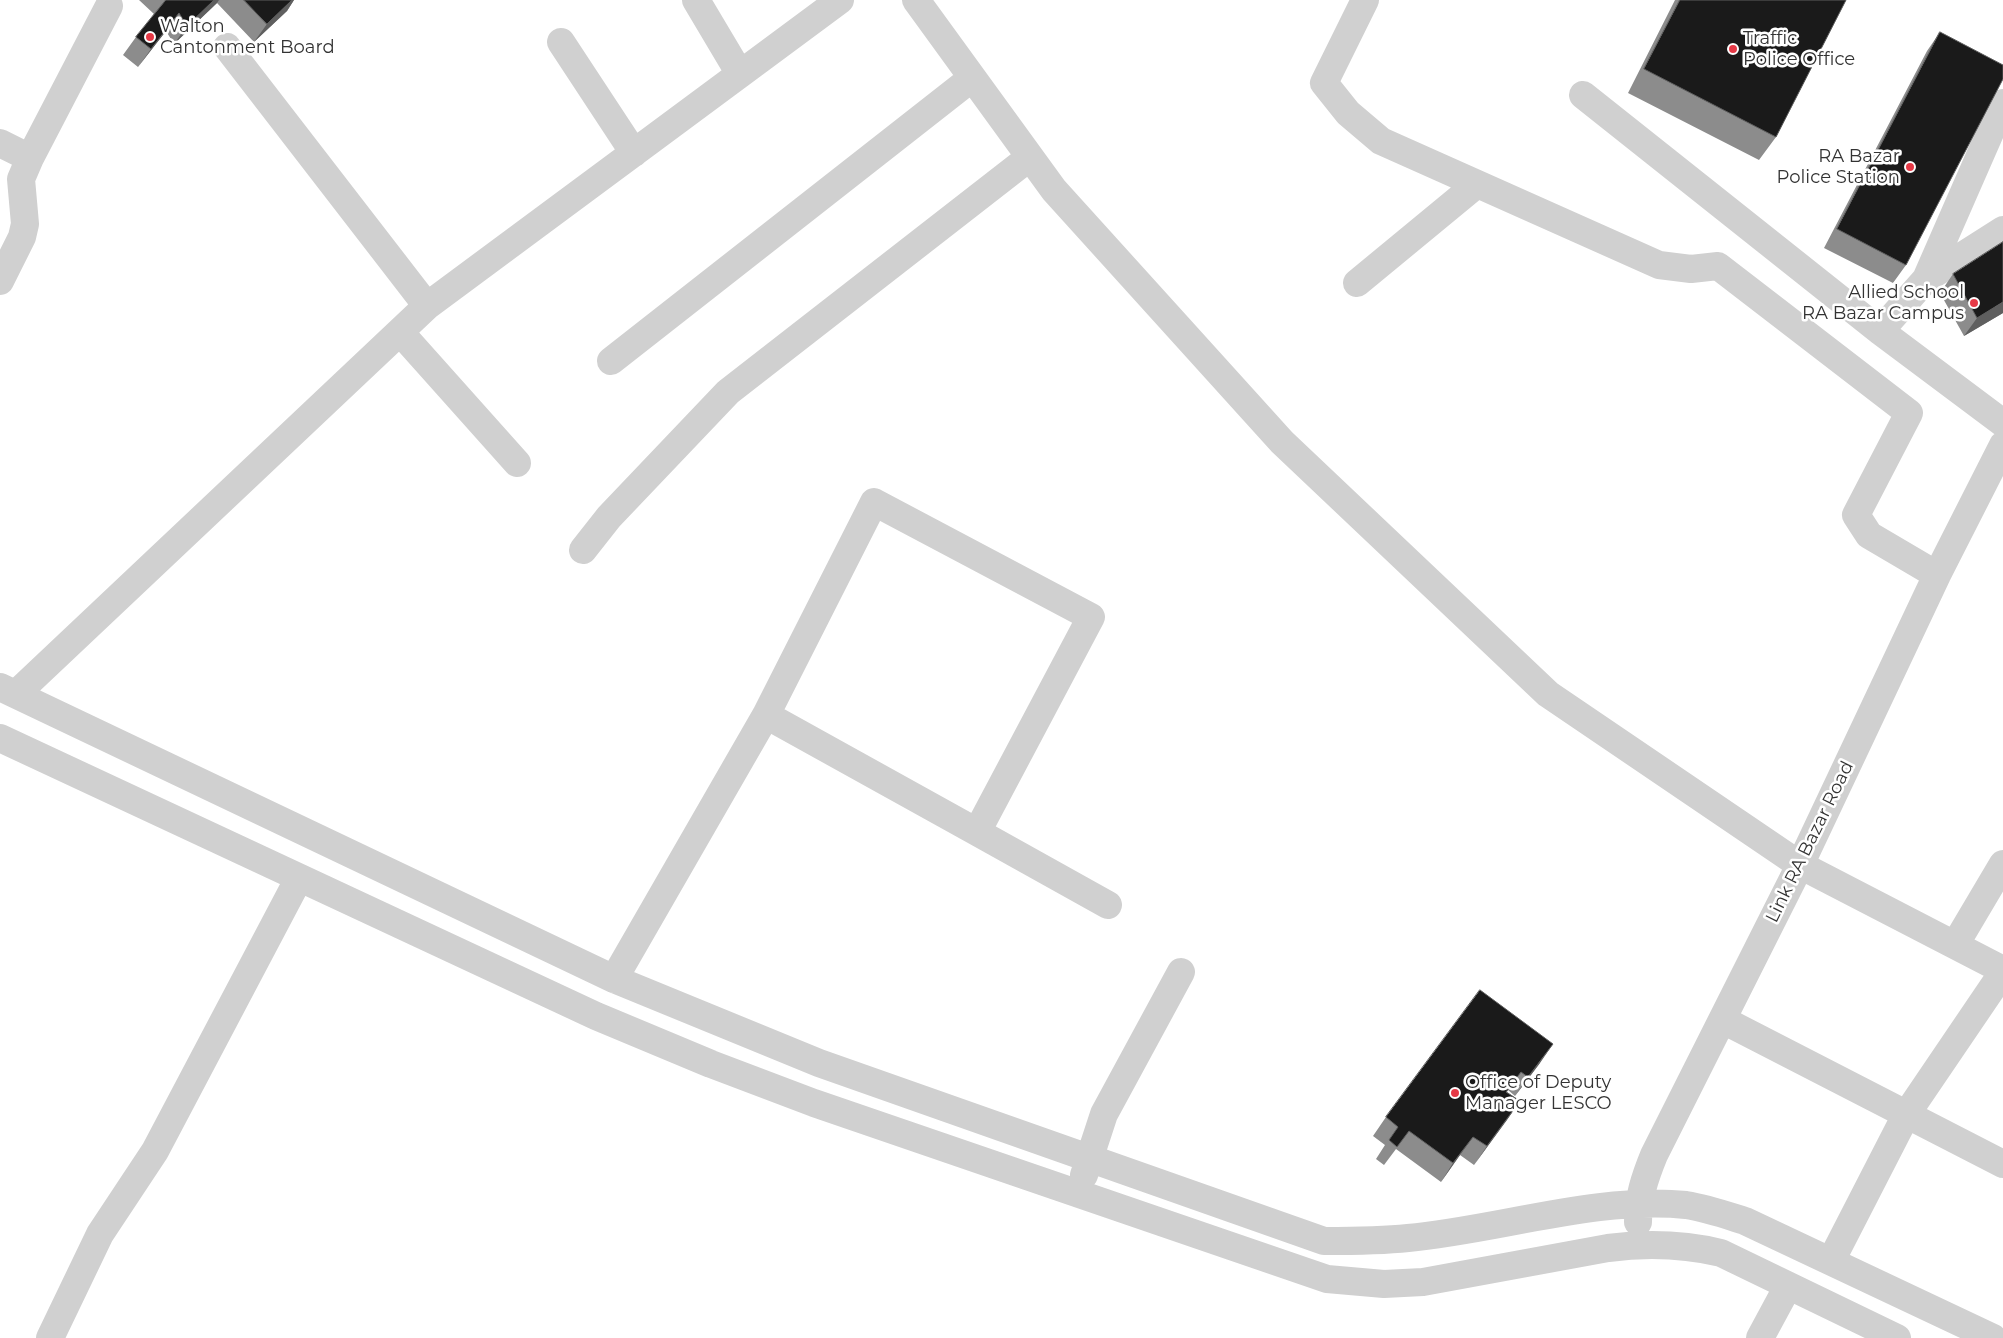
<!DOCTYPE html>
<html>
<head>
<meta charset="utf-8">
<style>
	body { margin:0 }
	canvas { display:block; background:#fff }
</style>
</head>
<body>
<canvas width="2003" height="1338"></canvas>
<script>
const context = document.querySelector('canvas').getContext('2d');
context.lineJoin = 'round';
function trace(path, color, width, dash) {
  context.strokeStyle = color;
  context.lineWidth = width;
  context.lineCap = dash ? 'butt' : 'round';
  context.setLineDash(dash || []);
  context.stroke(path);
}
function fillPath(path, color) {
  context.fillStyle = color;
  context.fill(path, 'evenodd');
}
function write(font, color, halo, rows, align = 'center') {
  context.font = font + ' Montserrat,sans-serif';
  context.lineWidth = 5;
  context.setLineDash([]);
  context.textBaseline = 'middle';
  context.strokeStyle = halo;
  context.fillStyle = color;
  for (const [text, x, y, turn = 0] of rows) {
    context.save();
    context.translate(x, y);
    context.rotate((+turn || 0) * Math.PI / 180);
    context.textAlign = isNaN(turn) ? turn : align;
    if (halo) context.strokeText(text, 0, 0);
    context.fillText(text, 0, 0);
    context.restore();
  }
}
trace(new Path2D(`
	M696,0L740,74
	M916,0L1054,190L1282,442L1548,694L1800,865L2003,970
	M1365,0L1324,83L1348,113L1381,141L1659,265L1691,269L1718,266L1909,413L1856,515L1869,535L1937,575
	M561,42L634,153
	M227,47L427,306
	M1583,95L1880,331L2003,423
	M0,143L30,158
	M1926,279L2003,103
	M0,281L22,237L25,224L21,179L30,158L109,6
	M1357,283L1477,184
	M1880,331L1926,279L2003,230
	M400,332L517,463
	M611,361L972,78
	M583,550L609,517L728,392L1030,157
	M0,687L614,979L819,1063L1324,1241C1352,1241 1380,1241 1408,1238C1497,1230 1597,1196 1686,1205C1706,1208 1726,1215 1745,1221L1993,1338
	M16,694L427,306L840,0
	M0,738L596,1016L711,1064L814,1103L1327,1279L1384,1284L1423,1282L1608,1248C1647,1243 1683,1244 1721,1253L1897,1338
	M977,832L1108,905
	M1955,945L2003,864
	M614,979L766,715L874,502L1091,617L977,832L766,715
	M1723,1020L2003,1164
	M1084,1175L1104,1114L1181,972
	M1638,1222C1638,1198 1645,1177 1654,1155L1800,865L1937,575L2003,445
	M1831,1261L1906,1115L2003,972
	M50,1338L100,1234L155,1151L299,878
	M1760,1338L1788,1286`), '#d0d0d0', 28);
fillPath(new Path2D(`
	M139,0H294L287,11L254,42L217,3L174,44L166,31L138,67L123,55L136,37L154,14Z
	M1675,0H1846L1776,137L1759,160L1628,93Z
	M1940,32L1906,265L1893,283L1824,248L1927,51Z
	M1953,274L2003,313L1964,336L1940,293Z
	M1540,1063L1515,1096L1508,1090L1507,1092L1520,1101L1474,1165L1460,1155L1441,1182L1396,1149L1384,1165L1376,1159L1385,1145L1373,1136L1386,1117Z`), '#8c8c8c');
fillPath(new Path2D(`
	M214,0H219L217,3L174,44L187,26Z
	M292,0H294L287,11L254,42L267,24Z
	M179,13L166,31L138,67L151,49Z
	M2003,302V313L1964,336L1977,318Z
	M1553,1044L1540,1063L1515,1096L1528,1077Z
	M1520,1101L1507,1120L1474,1165L1487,1146Z
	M1473,1137L1460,1155L1441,1182L1453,1163Z`), '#5f5f5f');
const building = new Path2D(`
	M166,0H214L187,26L179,13L151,49L136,37Z
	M244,0H292L267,24Z
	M1680,0H1846L1776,137L1644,69Z
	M1940,32L2003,65V79L1906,265L1837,229Z
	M2003,242V302L1977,318L1953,274Z
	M1480,990L1553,1044L1528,1077L1521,1072L1506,1092L1520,1101L1487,1146L1473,1137L1453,1163L1409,1131L1397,1147L1389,1140L1398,1127L1386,1117Z`);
fillPath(building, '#1a1a1a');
trace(building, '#5f5f5f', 1);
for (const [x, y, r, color] of [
	[150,37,5,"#e63946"],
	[1733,49,5,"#e63946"],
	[1910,167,5,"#e63946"],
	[1974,303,5,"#e63946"],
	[1455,1093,5,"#e63946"]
]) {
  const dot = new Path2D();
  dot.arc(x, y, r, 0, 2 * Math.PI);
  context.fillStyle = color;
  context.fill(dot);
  trace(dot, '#fff', 2);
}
write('18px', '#333', '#fff', [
	["Walton",160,27],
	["Cantonment Board",160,48],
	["Traffic",1743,39],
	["Police Office",1743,60],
	["RA Bazar",1900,157,"right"],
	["Police Station",1900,178,"right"],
	["Allied School",1964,293,"right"],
	["RA Bazar Campus",1964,314,"right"],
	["Office of Deputy",1465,1083],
	["Manager LESCO",1465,1104]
], 'left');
write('18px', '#333', '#fff', [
	["Link RA Bazar Road",1810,842,-64]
]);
</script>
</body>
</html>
